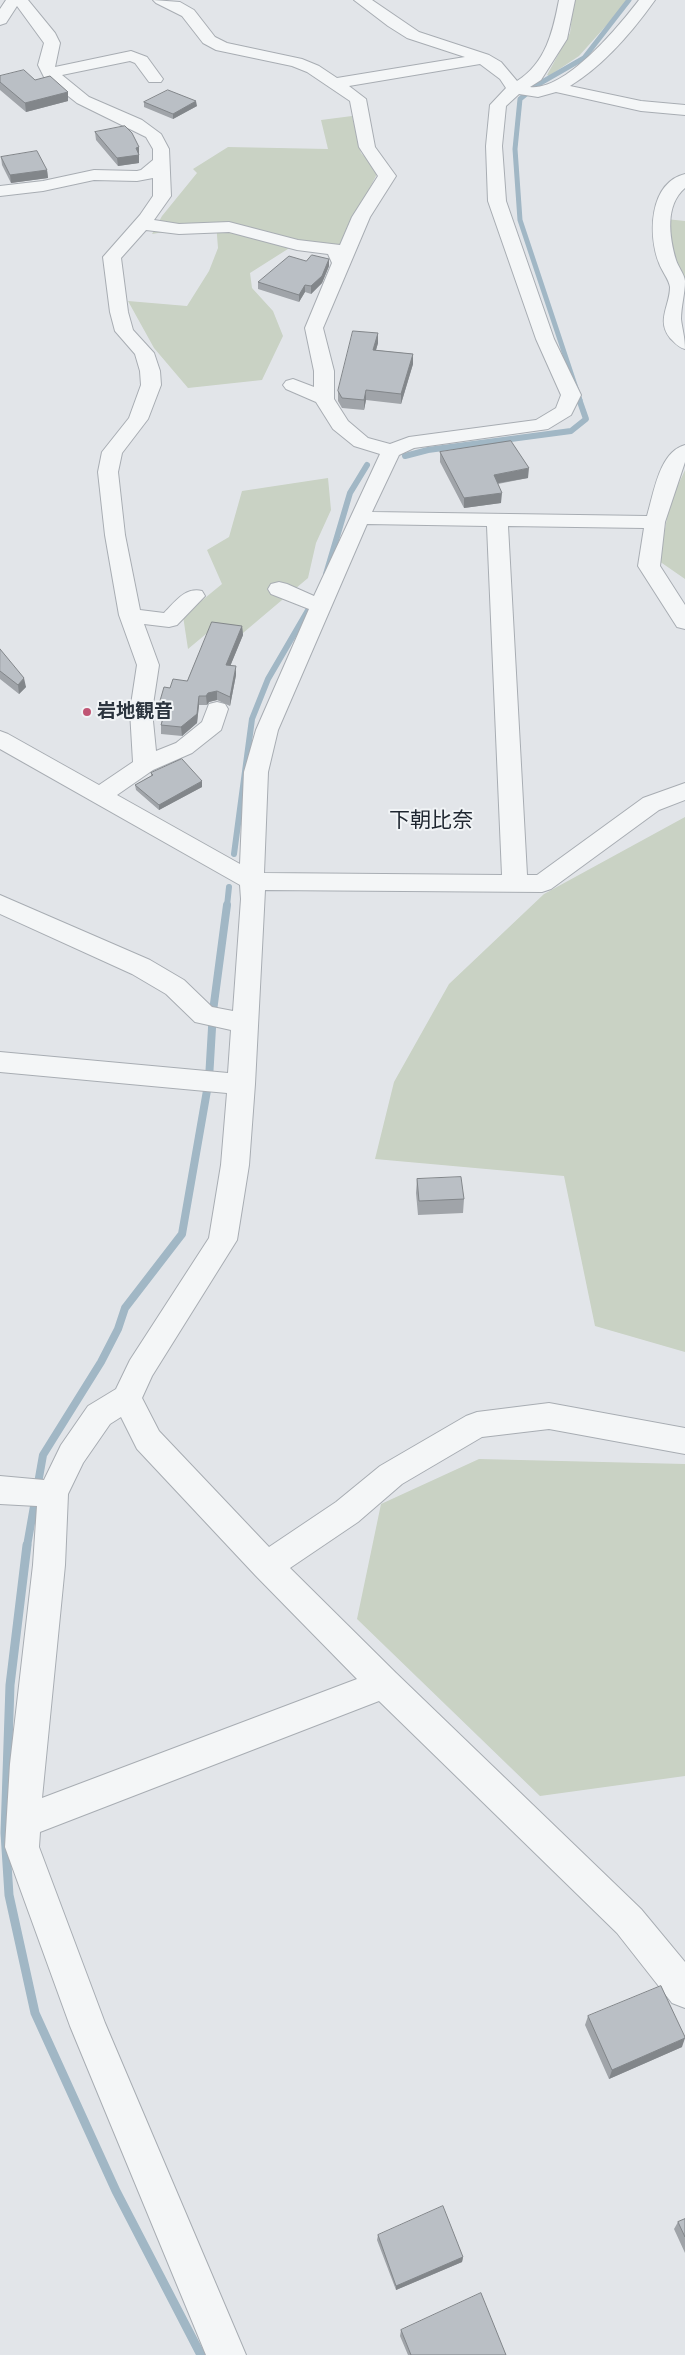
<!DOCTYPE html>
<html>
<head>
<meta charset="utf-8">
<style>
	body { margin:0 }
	canvas { display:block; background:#e2e5e9 }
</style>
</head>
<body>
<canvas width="685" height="2355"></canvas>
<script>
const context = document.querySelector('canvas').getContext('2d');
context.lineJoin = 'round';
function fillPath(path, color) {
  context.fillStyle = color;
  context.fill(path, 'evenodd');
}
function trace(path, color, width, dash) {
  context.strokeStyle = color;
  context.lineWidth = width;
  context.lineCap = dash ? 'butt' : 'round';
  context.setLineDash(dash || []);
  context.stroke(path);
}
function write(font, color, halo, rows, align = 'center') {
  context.font = font + ' Karla,"Noto Sans JP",sans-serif';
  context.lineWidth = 4;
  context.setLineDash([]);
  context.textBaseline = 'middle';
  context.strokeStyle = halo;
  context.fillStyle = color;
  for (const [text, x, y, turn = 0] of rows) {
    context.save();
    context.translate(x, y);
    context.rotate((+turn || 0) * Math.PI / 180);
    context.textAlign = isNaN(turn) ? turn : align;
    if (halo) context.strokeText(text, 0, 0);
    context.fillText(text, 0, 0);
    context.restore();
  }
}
fillPath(new Path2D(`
	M574,0H629L579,56L549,76L547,75L570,33Z
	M352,116L361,153L379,170L353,221L341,251L291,247L250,273L252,288L273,311L283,336L262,380L188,388L154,348L128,301L187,306L209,271L218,248L216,223L152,234L162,216L197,173L193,169L228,147L328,149L321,120Z
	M666,219L685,221V285L674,258Z
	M685,470V579L659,561L670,502Z
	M328,478L331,510L316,543L308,578L243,633L212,629L188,649L183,616L222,584L207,550L229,537L242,491Z
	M685,817V1352L595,1326L564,1176L375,1159L394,1082L449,984L544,894Z
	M479,1459L685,1464V1776L540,1796L357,1619L381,1504Z`), '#c9d2c4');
trace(new Path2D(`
	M580,400L520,220L515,149L520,99L537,85L584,58L629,0`), '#a1b7c5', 5);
trace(new Path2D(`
	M405,456L428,450L571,431L586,419L579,399
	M326,574L350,493L367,465
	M234,854L252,719L268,679L314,600
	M227,906L229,887`), '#a1b7c5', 6);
trace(new Path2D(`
	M27,1546L43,1455L101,1362L118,1329L125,1308L182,1234L209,1079L213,1011L227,905`), '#a1b7c5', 8);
trace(new Path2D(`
	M27,1545L10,1685L5,1833L9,1895L35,2013L116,2191L201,2355`), '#a1b7c5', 9);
const minor = new Path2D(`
	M6,0H28L55,33L60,43L55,67L131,51L147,57L163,79L161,82H149L135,63L130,61L62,75L89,97L142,120L161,134L169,149L171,196L154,220L179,224L229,222L298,240L340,245L352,217L378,176L359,147L350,101L307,72L292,66L216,50L203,43L182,16L156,3L153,0L180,2L194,10L215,37L227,43L302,59L319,66L337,78L465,57L407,38L388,26L354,0H372L419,32L489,55L501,62L517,81C546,63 553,31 559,0H575L567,39L541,80L530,87C566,91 619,26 639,0H655C633,31 603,66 570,86L641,101L685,105V115L641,111L556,92L538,97L519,94L506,106L502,146L506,201L554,339L581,395L571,415L548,429L414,448L399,455L372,512L647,516C654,493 659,452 685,445V462L665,522L660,566L685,605V629L677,627L638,566L644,528L508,526L527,875H537L643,798L685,783V800L659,810L551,889L542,892L265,890L255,1084L249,1165L237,1240L152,1376L142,1398L159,1431L269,1547L336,1502L380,1466L466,1416L477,1412L549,1403L685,1428V1454L549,1429L482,1437L402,1484L358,1522L290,1568L396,1673L641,1909L685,1962V2008L672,2003L617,1933L379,1701L40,1832L39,1847L105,2023L246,2355H206L70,2026L5,1847L10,1764L33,1565L37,1506L0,1504V1476L44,1480L61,1445L88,1406L116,1389L130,1360L209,1238L221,1165L227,1093L0,1072V1052L228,1073L231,1030L195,1022L166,994L132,974L0,914V895L150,960L184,980L212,1007L233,1011L241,899L240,885L0,749V731L8,734L99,785L133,762L130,711L137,665L119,615L105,535L98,472L102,452L129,418L141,385L140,371L135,354L115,331L110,312L103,257L140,215L153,196V178L137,181L94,180L43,191L0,196V186L43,181L94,170L137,171L141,170L153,160V149L146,137L77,103L44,77L38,65L44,43L17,6L6,23L0,25V9ZM480,64L500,79L506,88L490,105L486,146L488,201L536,339L561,395L556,408L536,420L409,437L390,444L368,438L348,421L334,399V371L323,328L370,217L396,176L375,147L366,99L349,86ZM146,230L179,234L229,232L297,250L328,254L332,263L305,328L314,371V387L293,379L286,381L283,385L286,389L316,402L333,429L354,446L380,454L314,596L287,584L279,582L271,584L268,589L271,594L309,609L256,730L244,772L240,864L117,795L153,770L192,753L221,730L228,709L225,704L217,702L209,704L202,722L176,743L156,751L152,711L159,665L144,624L169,627L177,625L205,596L202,591C185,587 175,602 164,613L140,610L125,535L118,472L122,453L148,419L161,385L160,371L154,353L133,330L128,312L121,258ZM367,524L487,526L502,875L264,873L268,772L278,730ZM121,1417L137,1449L256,1576L357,1679L42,1798L65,1565L68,1494L83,1463L110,1424Z
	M685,174V188C665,205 669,236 676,260C678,267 684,273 685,281C685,294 681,306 681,319C682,328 685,337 685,349C678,347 675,343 670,338C656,320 670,306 670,287C669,279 661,270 659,263C648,235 649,183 685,174Z`);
trace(minor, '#a8adb3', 2);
fillPath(minor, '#f4f6f7');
fillPath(new Path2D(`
	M0,76L35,80L68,92V101L26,112L0,90Z
	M144,102L197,106L173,119L144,107Z
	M95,132L139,147V163L118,166L96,140Z
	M1,157L47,170L48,178L11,183L2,165Z
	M329,266L322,283L311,294L305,292L299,302L258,289V282Z
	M378,333V343L376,350L413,354V364L401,404L366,400L364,410L342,408L338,401V391Z
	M440,452L528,478L498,484L501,503L464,508L440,462Z
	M242,626L243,635L230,666L236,675L230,706L217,700L209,702L207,705H199L197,723L182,736L161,734V725L162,720H158L157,711L170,688L187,681Z
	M0,649L26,687L19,694L0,679Z
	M151,773L202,787L159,810L136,790L135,785L151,776Z
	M417,1179L464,1199L463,1213L418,1215L416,1193Z
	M588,2016L682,2047L609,2079L585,2025Z
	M685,2219V2253L674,2229L678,2222Z
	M378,2235L463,2257L462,2262L396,2290L377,2240Z
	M401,2330L506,2355H408L400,2336Z`), '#a0a4a9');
fillPath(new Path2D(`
	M68,92V101L26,112L25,103Z
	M196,101L197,106L173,119V114Z
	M139,147V163L118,166L117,158L136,148Z
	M47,170L48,178L11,183L10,175Z
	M329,259V266L322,283L311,294V286Z
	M305,285V292L299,302V295Z
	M378,333V343L373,360V350Z
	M413,354V364L401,404V394Z
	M366,390V400L364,410V400Z
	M529,468L528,478L493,484L494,475Z
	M502,493L501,503L464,508V498Z
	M242,626L243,635L227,674L226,665Z
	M236,666V675L230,706V697Z
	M24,678L26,687L19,694L18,685Z
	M217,691V700L209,702L207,705L206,696L208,693Z
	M199,696V705L197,723L182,736L181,727Z
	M202,781V787L159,810V805Z
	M685,2038L682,2047L609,2079L612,2070Z
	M463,2257L462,2262L396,2290V2286Z`), '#82868a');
const building = new Path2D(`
	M24,70L35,80L50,76L68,92L25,103L0,82V76Z
	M168,90L196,101L173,114L144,102Z
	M125,126L132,133L139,147L136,148L139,155L117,158L95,132Z
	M37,151L47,170L10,175L1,157Z
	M312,255L329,259L322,276L311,286L305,285L299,295L258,282L289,256L306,261Z
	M353,331L378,333L373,350L413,354L401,394L366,390L364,400L342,398L338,391Z
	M511,441L529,468L494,475L502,493L464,498L440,452Z
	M212,622L242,626L226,665L236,666L230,697L217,691L208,693L206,696H199L197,714L181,727L161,725L165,712L157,711L164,687L170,688L173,679L187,681Z
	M0,649L24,678L18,685L0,671Z
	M182,759L202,781L159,805L135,785L153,775L151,773Z
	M461,1177L464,1199L419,1201L417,1179Z
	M661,1986L685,2037V2038L612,2070L588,2016Z
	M443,2206L463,2257L396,2286L378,2235Z
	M685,2219V2237L678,2222Z
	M481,2293L506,2355H411L401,2330Z`);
fillPath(building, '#babfc5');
trace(building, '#82868a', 1);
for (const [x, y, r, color] of [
	[87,712,5,"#c05574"]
]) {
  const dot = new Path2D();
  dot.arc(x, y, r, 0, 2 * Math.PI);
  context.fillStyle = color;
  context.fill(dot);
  trace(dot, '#f1f4f6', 2);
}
write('bold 19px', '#2c353f', '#f1f4f6', [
	["岩地観音",97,712]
], 'left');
write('21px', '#1e2630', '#f1f4f6', [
	["下朝比奈",431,821]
]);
</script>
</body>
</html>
